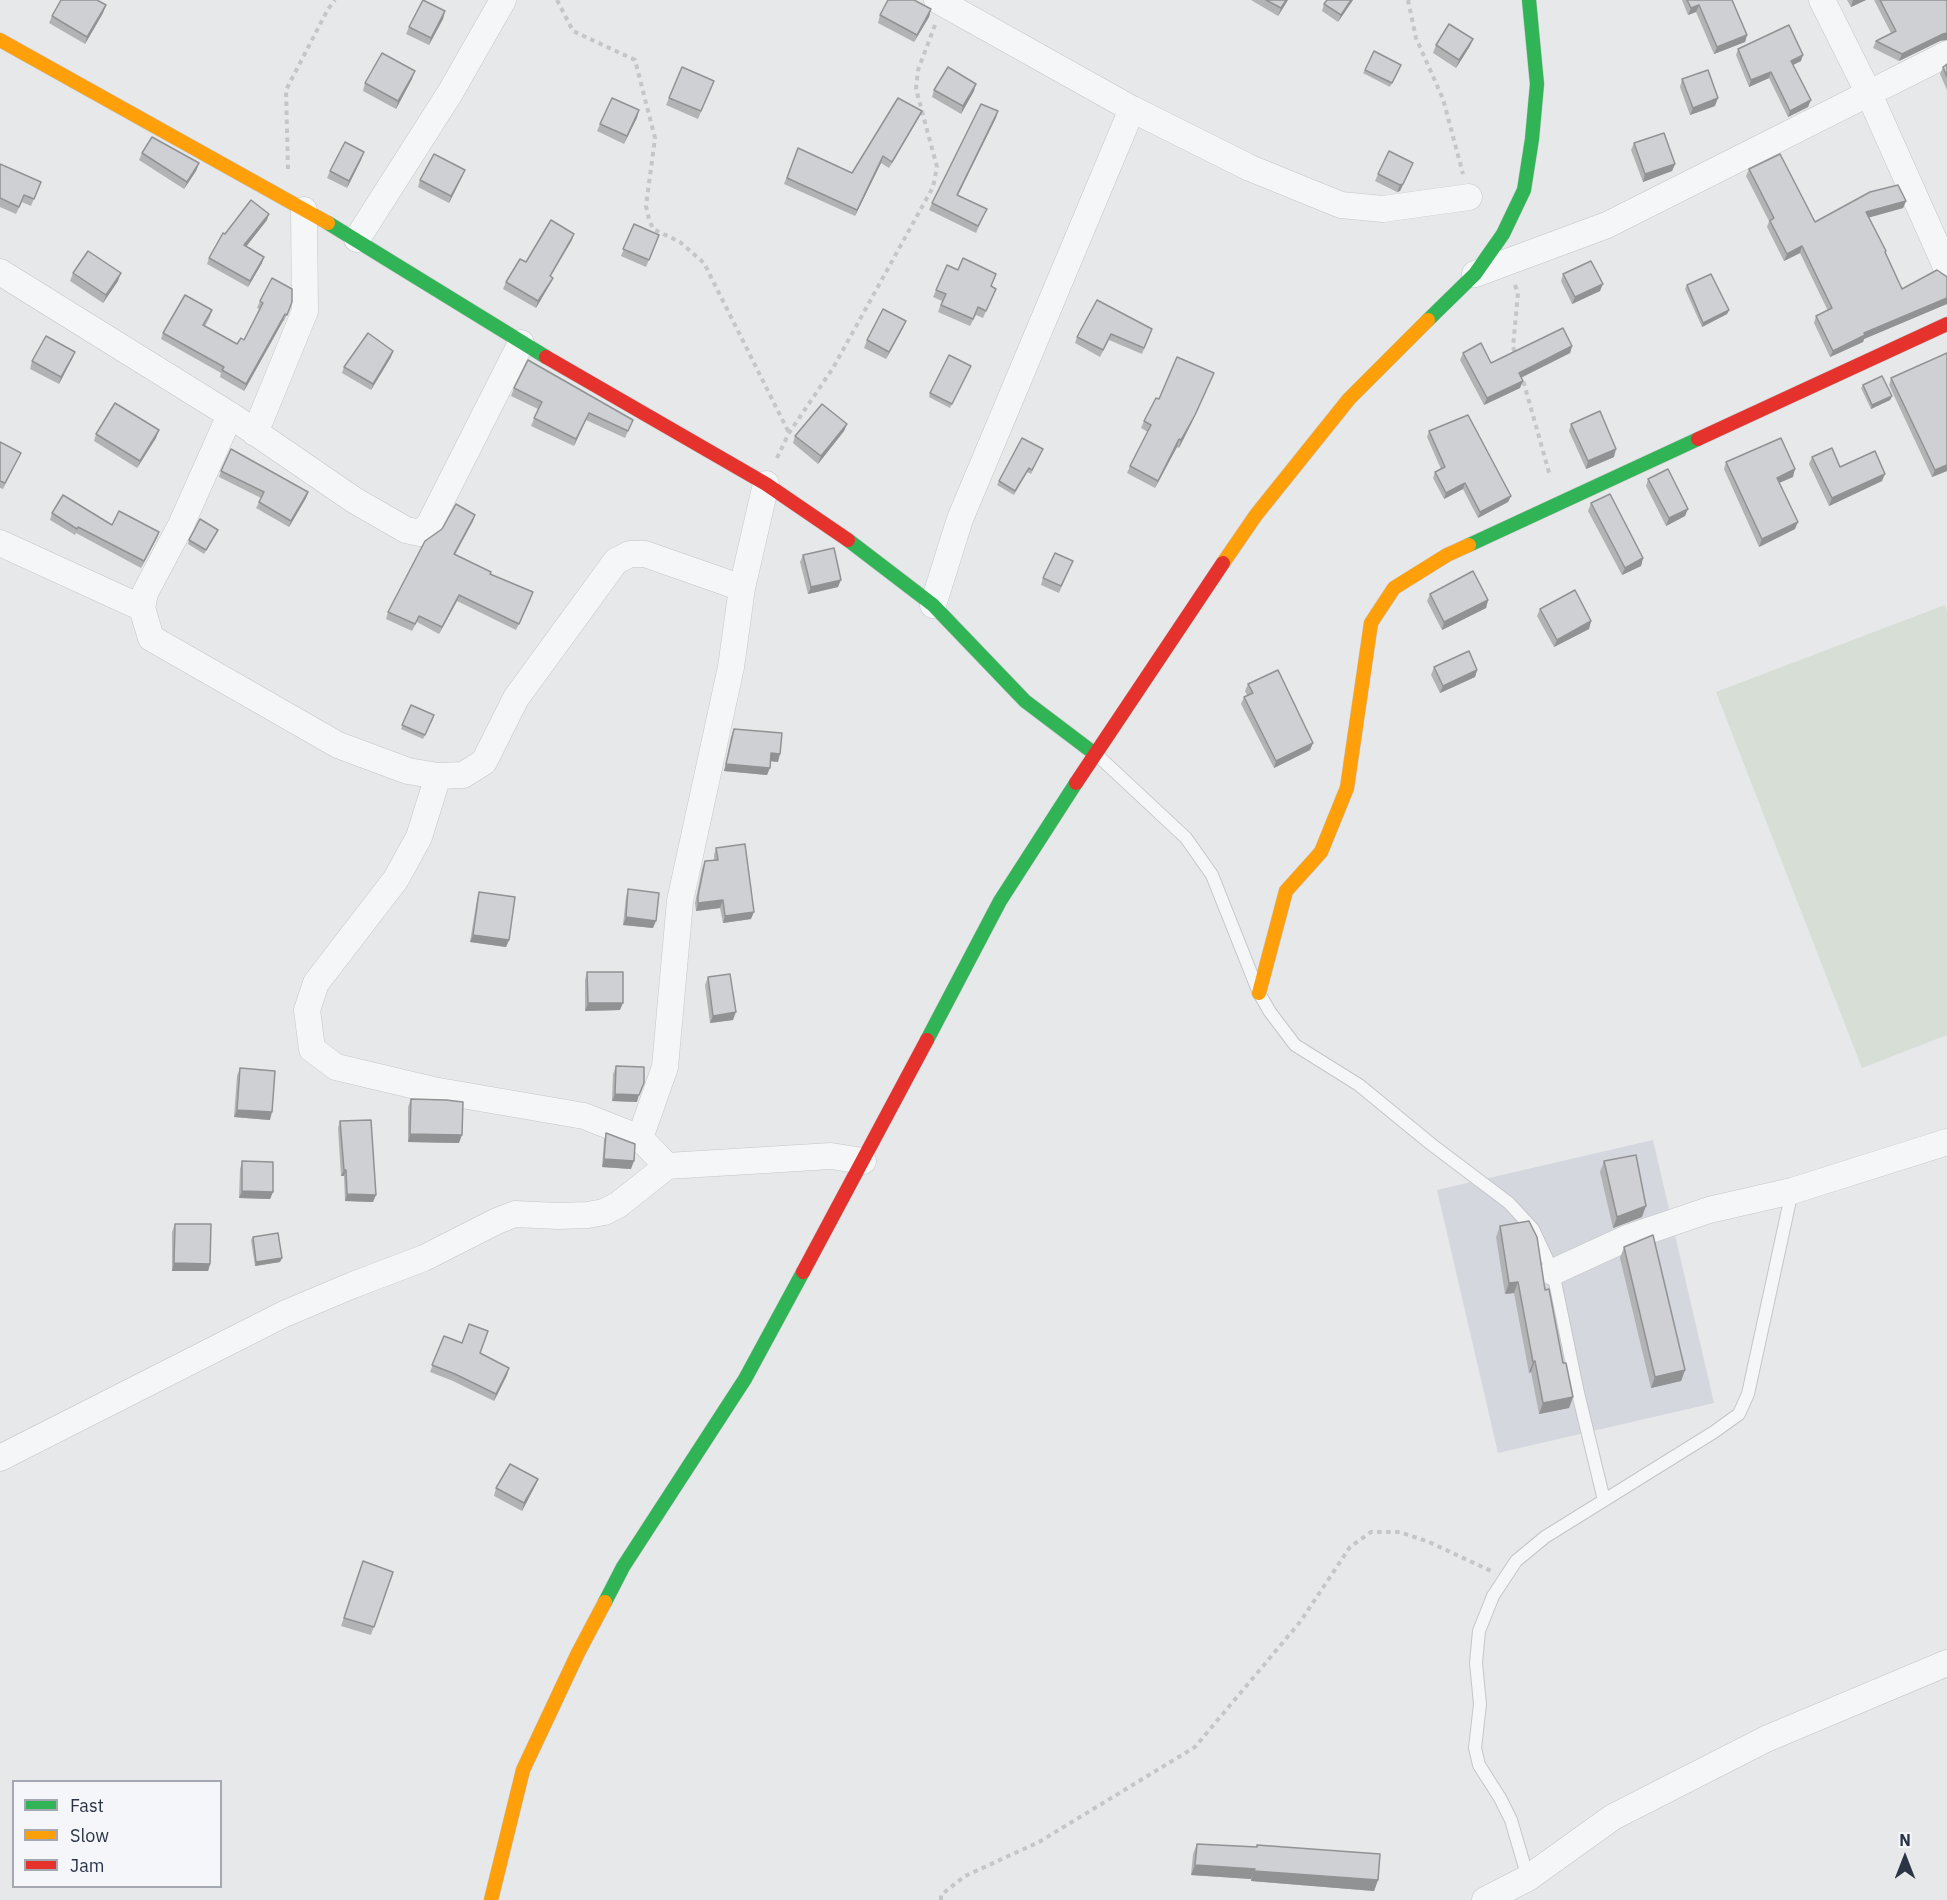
<!DOCTYPE html>
<html>
<head>
<meta charset="utf-8">
<style>
	body { margin:0 }
	#map { position:relative; width:1947px; height:1900px; overflow:hidden; background:#e6e8ea; font-family:"IBM Plex Sans",sans-serif }
	canvas { display:block }
	.legend { position:absolute; left:12px; top:1780px; width:210px; height:108px; box-sizing:border-box; background:#f4f6f9; border:2px solid #a4a8b1; margin:0; padding:8px 10px; list-style:none; font-size:18px; color:#2b3445 }
	.legend li { display:flex; align-items:center; gap:12px; height:30px }
	.legend b { width:30px; border:2px solid #a4a8b1 }
	.north { position:absolute; left:1875px; top:1828px; width:60px; height:60px; -webkit-text-stroke:4px #f4f6f9; paint-order:stroke; rotate:0deg; font-size:16px; font-weight:700; line-height:24px; text-align:center; color:#2b3445 }
	.north::after { content:''; display:block; margin:auto; width:21px; height:27px; background:#2b3445; clip-path:polygon(50% 0,100% 100%,50% 72%,0 100%) }
</style>
</head>
<body>
<div id="map">
<canvas width="1947" height="1900"></canvas>
<ul class="legend">
<li><b style="height:8px;background:#30b455"></b>Fast</li>
<li><b style="height:8px;background:#ff9f0a"></b>Slow</li>
<li><b style="height:8px;background:#e5322d"></b>Jam</li>
</ul>
<div class="north">N</div>
</div>
<script>
const context = document.querySelector('canvas').getContext('2d');
context.lineJoin = 'round';
function fillPath(path, color) {
  context.fillStyle = color;
  context.fill(path, 'evenodd');
}
function trace(path, color, width, dash) {
  context.strokeStyle = color;
  context.lineWidth = width;
  context.lineCap = dash ? 'butt' : 'round';
  context.setLineDash(dash || []);
  context.stroke(path);
}
fillPath(new Path2D(`
	M1653,1140L1714,1403L1498,1453L1437,1190Z`), '#d4d7dd');
fillPath(new Path2D(`
	M1945,605L1947,612V1035L1862,1068L1716,692Z`), '#d6ded6');
const lane = new Path2D(`
	M1096,754L1186,838L1212,875L1259,993L1270,1012L1295,1045L1359,1085L1431,1144L1509,1203L1533,1229L1553,1272L1578,1393L1604,1500
	M1528,1878L1511,1820L1500,1798L1479,1765L1475,1748L1480,1704L1476,1663L1479,1631L1493,1596L1516,1561L1545,1537L1714,1432L1739,1414L1748,1394L1792,1191`);
const street = new Path2D(`
	M937,0L1132,109L1250,168L1341,205L1383,209L1469,197
	M1822,0L1869,94L1947,269
	M357,239L450,93L503,0
	M0,272L230,415L354,500L406,530L420,533L429,525L521,343
	M1475,274L1607,225L1947,54
	M230,415L181,525L145,593L142,608L151,638L338,745L408,771L438,776L463,775L484,762L516,698L616,561L630,554H645L742,588
	M255,433L305,311L304,210
	M0,543L142,608
	M933,605L960,519L1132,109
	M438,776L419,837L396,879L316,983L307,1010L312,1049L336,1067L433,1090L584,1116L640,1138L667,1166L831,1156L863,1161
	M640,1138L665,1067L680,901L731,667L742,588L766,484
	M1553,1272L1627,1238L1709,1210L1792,1191L1947,1142
	M0,1458L284,1314L353,1285L424,1258L497,1221L515,1214L558,1216L588,1215L604,1212L618,1205L667,1166
	M1485,1900L1528,1878L1613,1817L1766,1739L1947,1663`);
const fast = new Path2D(`
	M328,223L546,357
	M1428,320L1475,274L1503,234L1524,190L1532,139L1537,84L1529,0
	M848,540L933,605L1025,701L1095,754
	M1469,545L1698,439
	M927,1040L1000,901L1076,783
	M605,1602L623,1567L745,1379L803,1272`);
const slow = new Path2D(`
	M0,40L328,223
	M1223,563L1256,515L1349,399L1428,320
	M1259,993L1286,891L1321,852L1347,788L1371,623L1394,588L1447,555L1469,545
	M491,1900L523,1770L578,1653L605,1602`);
const jam = new Path2D(`
	M546,357L766,484L848,540
	M1698,439L1947,324
	M1076,783L1223,563
	M803,1272L927,1040`);
trace(lane, '#c4c6c8', 14);
trace(street, '#c4c6c8', 27);
trace(fast, '#c4c6c8', 15);
trace(slow, '#c4c6c8', 15);
trace(jam, '#c4c6c8', 15);
trace(new Path2D(`
	M557,0L573,31L635,60L655,138L646,206L649,219L653,229L680,242L704,263L789,433
	M1408,0L1416,38L1443,99L1463,174
	M288,169L286,90L328,9L335,0
	M1515,285L1518,293L1513,347L1516,355
	M1521,373L1550,476
	M777,458L789,433L833,368L933,187L937,167L916,89L918,70L935,25
	M941,1900V1895L965,1876L1039,1842L1195,1747L1300,1622L1350,1547L1371,1532H1400L1429,1542L1491,1571`), '#c5c6ca', 4, [4.5, 4.5]);
trace(lane, '#f5f6f7', 12);
trace(street, '#f5f6f7', 26);
trace(fast, '#30b455', 14);
trace(slow, '#ff9f0a', 14);
trace(jam, '#e5322d', 14);
fillPath(new Path2D(`
	M1251,0H1288L1278,16Z
	M1353,0L1338,22L1322,11L1324,4Z
	M1682,0H1732L1747,35L1745,42L1714,54L1696,12L1688,15Z
	M1847,0H1866L1851,7Z
	M1874,0H1947L1940,41L1899,61L1873,48L1876,41L1891,33Z
	M931,9L929,17L914,42L878,23L880,15Z
	M445,11L443,19L429,45L406,34L409,27Z
	M103,13L85,44L49,23L52,16Z
	M1473,39L1470,46L1456,68L1433,53L1436,45Z
	M1738,49L1801,61L1793,65L1808,107L1788,117L1769,78L1749,87L1736,55Z
	M1947,64V90L1940,74L1943,67Z
	M1400,68L1390,87L1363,73L1365,70Z
	M412,79L396,109L363,91L365,83Z
	M1682,79L1715,106L1690,115L1680,87Z
	M711,88L698,119L666,105L669,98Z
	M934,90L974,91L961,114L932,97Z
	M639,110L624,144L597,131L600,124Z
	M922,111L919,117L889,168L881,163L855,216L784,184L798,148L852,173Z
	M998,111L958,195L987,209L976,233L929,210L932,203Z
	M1634,143L1675,164L1672,171L1643,182L1631,150Z
	M364,152L361,160L347,188L327,178L330,171Z
	M142,153L199,163L196,171L184,189L139,160Z
	M0,164L41,182L31,206L22,202L16,214L0,207Z
	M1749,169L1815,222L1906,201L1903,208L1869,217L1902,289L1947,277V304L1864,339L1863,342L1830,357L1814,323L1816,316L1828,311L1800,253L1784,261L1767,227L1769,221L1746,176Z
	M465,170L462,177L449,203L418,187L420,180Z
	M1410,171L1400,191L1397,192L1375,181L1378,174Z
	M267,220L246,246L262,263L248,287L207,264L209,258L225,234Z
	M634,224L659,235L646,267L621,256Z
	M572,240L551,276L553,278L550,284L536,308L503,289L506,282L526,262Z
	M73,273L118,281L103,303L70,281Z
	M1563,274L1600,291L1572,304L1561,281Z
	M1687,285L1729,310L1727,314L1702,327L1685,289Z
	M991,286L996,289L983,318L976,315L970,326L938,312L942,301L933,297L936,290Z
	M260,301L292,302L284,321H283L244,391L220,377L221,373L161,339L163,333L212,310L210,317L205,326L237,344L244,340L259,309L257,308Z
	M903,328L886,359L864,348L867,340Z
	M1152,329L1142,354L1109,340L1100,357L1075,343L1077,337Z
	M1572,346L1570,353L1521,378L1520,388L1484,405L1460,360L1463,353L1491,363Z
	M75,352L72,359L59,384L30,369L32,361Z
	M1947,353V471L1932,477L1889,385L1891,378Z
	M391,357L371,390L342,373L344,367Z
	M971,366L950,408L929,397L930,393Z
	M1214,373L1192,422L1179,448L1177,447L1155,488L1127,473L1130,466L1148,432L1141,428L1144,421Z
	M1863,385L1892,396L1890,400L1871,409L1861,388Z
	M514,388L633,420L625,438L586,420L574,446L531,426L538,409L511,396Z
	M847,424L844,431L818,464L793,443L795,436Z
	M1571,424L1614,457L1586,469L1569,431Z
	M1429,431L1511,496L1508,502L1478,518L1463,489L1444,499L1433,478L1435,472L1441,469L1427,437Z
	M96,434L156,438L137,468L94,441Z
	M0,442L21,453L3,489L0,488Z
	M1043,449L1031,474L1027,472L1014,495L997,485L999,481Z
	M1812,457L1840,467L1882,481L1829,506L1809,464Z
	M1726,462L1793,477L1779,483L1795,529L1759,547L1724,469Z
	M221,471L308,492L306,498L289,527L256,508L261,498L219,477Z
	M1648,479L1685,516L1666,526L1646,486Z
	M1591,503L1643,558L1641,566L1622,575L1588,511Z
	M52,513L112,525L159,532L141,568L76,533L75,535L50,520Z
	M475,515L473,521L455,555L490,574L531,599L516,630L457,601L439,634L417,622L412,631L386,619L388,612Z
	M218,530L204,554L188,544L189,540Z
	M803,555L838,587L808,594L800,562Z
	M1070,568L1059,593L1041,585L1043,578Z
	M1430,594L1488,600L1486,608L1442,630L1427,601Z
	M1540,609L1591,621L1589,629L1554,647L1537,616Z
	M1434,667L1477,670L1475,677L1440,693L1431,675Z
	M1248,684L1313,743L1310,750L1274,768L1241,704L1244,697L1247,695L1245,691Z
	M411,705L433,719L423,739L401,729Z
	M734,729L778,762L771,761L767,775L724,771L731,737Z
	M716,848L751,919L723,923L720,908L696,911L695,903L702,869L705,861L714,860V855Z
	M628,889L653,928L623,925L626,897Z
	M479,892L509,940L506,947L470,942L477,899Z
	M587,972L620,1010L585,1011V980Z
	M708,977L733,1020L710,1023L705,985Z
	M616,1066L637,1102L612,1101L613,1074Z
	M240,1068L270,1120L234,1117L237,1076Z
	M411,1099L459,1143L408,1142V1107Z
	M340,1121L373,1202L345,1201L344,1176H341L338,1128Z
	M606,1133L631,1169L602,1167L604,1140Z
	M242,1161L273,1192L270,1199L239,1198L240,1169Z
	M1604,1161L1642,1217L1613,1228L1600,1172Z
	M175,1224L210,1264L208,1271H172V1232Z
	M1500,1226L1545,1290L1563,1363L1573,1397L1569,1408L1539,1414L1531,1372L1529,1373L1514,1293L1505,1294L1496,1237Z
	M253,1237L282,1258L280,1262L255,1266L251,1240Z
	M1624,1247L1685,1370L1681,1381L1651,1388L1620,1258Z
	M444,1336L480,1353L507,1375L494,1401L453,1381L430,1372Z
	M538,1479L535,1486L522,1511L494,1496L496,1488Z
	M363,1561L393,1572L371,1635L341,1626Z
	M1197,1844L1256,1847L1257,1845L1378,1880L1374,1891L1251,1881V1879L1191,1875L1193,1854Z`), '#b1b3b5');
fillPath(new Path2D(`
	M1286,0H1288L1278,16L1281,8Z
	M1351,0H1353L1338,22L1341,15Z
	M1853,0H1866L1851,7Z
	M106,5L103,13L85,44L87,37Z
	M1699,5L1696,12L1688,15L1691,8Z
	M931,9L929,17L914,42L917,35Z
	M445,11L443,19L429,45L431,38Z
	M1947,33V40L1940,41L1899,61L1902,54L1943,34Z
	M1747,35L1745,42L1714,54L1717,47Z
	M1473,39L1470,46L1456,68L1459,60Z
	M1803,55L1801,61L1789,67L1791,61Z
	M415,71L412,79L396,109L398,101Z
	M1771,72L1769,78L1749,87L1751,80Z
	M976,84L974,91L961,114L963,106Z
	M1718,98L1715,106L1690,115L1693,108Z
	M1811,100L1808,107L1788,117L1790,111Z
	M639,110L637,118L624,144L627,136Z
	M922,111L919,117L889,168L892,162Z
	M998,111L996,118L955,201L957,195Z
	M364,152L361,160L347,188L349,181Z
	M883,156L881,163L855,216L857,210Z
	M199,163L196,171L184,189L187,182Z
	M1413,163L1400,191L1397,192L1400,185Z
	M1675,164L1672,171L1643,182L1645,174Z
	M465,170L462,177L449,203L451,196Z
	M1906,201L1903,208L1864,219L1866,212Z
	M269,214L267,220L242,252L244,245Z
	M574,234L572,240L547,282L550,276Z
	M1802,246L1800,253L1784,261L1787,254Z
	M264,257L262,263L248,287L250,281Z
	M121,273L118,281L103,303L106,295Z
	M553,278L550,284L536,308L538,301Z
	M1603,284L1600,291L1572,304L1575,297Z
	M1947,298V304L1942,306L1864,339L1863,342L1830,357L1833,351L1864,333Z
	M1729,310L1727,314L1702,327L1703,323Z
	M285,314L283,321L244,391L246,384Z
	M906,321L903,328L886,359L889,352Z
	M1572,346L1570,353L1516,380L1519,373Z
	M393,351L391,357L371,390L373,384Z
	M75,352L72,359L59,384L61,377Z
	M1214,373L1192,422L1179,448L1181,440Z
	M1523,381L1520,388L1484,405L1487,398Z
	M1892,396L1890,400L1871,409L1872,405Z
	M589,413L586,420L574,446L576,439Z
	M847,424L844,431L818,464L821,456Z
	M159,430L156,438L137,468L140,461Z
	M1179,439L1177,447L1155,488L1158,481Z
	M1616,449L1614,457L1586,469L1588,461Z
	M1947,465V471L1932,477L1935,470Z
	M1795,469L1793,477L1774,485L1777,478Z
	M1885,474L1882,481L1829,506L1832,498Z
	M1465,483L1463,489L1444,499L1446,493Z
	M308,492L306,498L289,527L291,521Z
	M1511,496L1508,502L1478,518L1480,512Z
	M1688,509L1685,516L1666,526L1669,518Z
	M475,515L473,521L451,561L454,554Z
	M1798,522L1795,529L1759,547L1762,539Z
	M159,532L157,538L141,568L144,561Z
	M1643,558L1641,566L1622,575L1625,568Z
	M841,580L838,587L808,594L811,587Z
	M459,595L457,601L439,634L442,627Z
	M1488,600L1486,608L1442,630L1444,622Z
	M1591,621L1589,629L1554,647L1557,640Z
	M1477,670L1475,677L1440,693L1443,686Z
	M1313,743L1310,750L1274,768L1276,761Z
	M771,753L780,754L778,762L769,761Z
	M726,764L770,768L767,775L724,771Z
	M723,900L720,908L696,911L698,903Z
	M754,912L751,919L723,923L725,916Z
	M626,917L656,921L653,928L623,925Z
	M473,935L509,940L506,947L470,942Z
	M588,1003H623L620,1010L585,1011Z
	M736,1012L733,1020L710,1023L713,1016Z
	M615,1094L639,1095L637,1102L612,1101Z
	M237,1110L272,1112L270,1120L234,1117Z
	M410,1134L462,1135L459,1143L408,1142Z
	M604,1159L634,1161L631,1169L602,1167Z
	M344,1170H346L344,1176H341Z
	M242,1191L273,1192L270,1199L239,1198Z
	M347,1194L376,1195L373,1202L345,1201Z
	M1646,1206L1642,1217L1613,1228L1617,1217Z
	M282,1258L280,1262L255,1266L256,1262Z
	M174,1263L210,1264L208,1271H172Z
	M1518,1282L1514,1293L1505,1294L1509,1283Z
	M1535,1361L1531,1372L1529,1373L1533,1362Z
	M509,1368L507,1375L494,1401L496,1394Z
	M1685,1370L1681,1381L1651,1388L1655,1377Z
	M1573,1397L1569,1408L1539,1414L1543,1403Z
	M538,1479L535,1486L522,1511L524,1503Z
	M1195,1865L1255,1869L1251,1879L1191,1875Z
	M1254,1871L1378,1880L1374,1891L1251,1881Z`), '#909294');
const building = new Path2D(`
	M61,0H97L106,5L87,37L52,16Z
	M423,0L445,11L431,38L409,27Z
	M888,0H914L931,9L917,35L880,15Z
	M1266,0H1286L1281,8Z
	M1327,0H1351L1341,15L1324,4Z
	M1687,0H1732L1747,35L1717,47L1699,5L1691,8Z
	M1880,0H1947V33L1943,34L1902,54L1876,41L1896,31Z
	M1449,24L1473,39L1459,60L1436,45Z
	M1789,25L1803,55L1791,61L1811,100L1790,111L1771,72L1751,80L1738,49Z
	M1374,51L1401,65L1392,83L1365,70Z
	M382,53L415,71L398,101L365,83Z
	M1947,64V77L1943,67Z
	M682,67L714,81L701,111L669,98Z
	M948,67L976,84L963,106L934,90Z
	M1708,70L1718,98L1693,108L1682,79Z
	M612,98L639,110L627,136L600,124Z
	M898,98L922,111L892,162L883,156L857,210L787,178L798,148L852,173Z
	M981,104L998,111L957,195L987,209L978,226L932,203Z
	M1664,133L1675,164L1645,174L1634,143Z
	M152,137L199,163L187,182L142,153Z
	M345,142L364,152L349,181L330,171Z
	M1389,151L1413,163L1403,184L1400,185L1378,174Z
	M434,154L465,170L451,196L420,180Z
	M1780,154L1815,222L1870,192L1898,185L1906,201L1866,212L1886,251L1885,252L1902,289L1937,270L1947,277V298L1864,333L1865,335L1833,351L1816,316L1832,308L1802,246L1787,254L1770,221L1774,218L1749,169Z
	M0,164L41,182L34,199L24,195L19,207L0,198Z
	M251,200L269,214L244,245L264,257L250,281L209,258L223,233L225,234Z
	M551,220L574,234L550,276L553,278L538,301L506,282L520,259L526,262Z
	M634,224L659,235L649,260L623,249Z
	M88,251L121,273L106,295L73,273Z
	M963,258L996,274L991,286L996,289L986,311L978,307L973,319L941,305L946,294L936,290L947,265L958,270Z
	M1591,261L1603,284L1575,297L1563,274Z
	M1711,274L1729,310L1703,323L1687,285Z
	M272,278L292,289V302L287,315L285,314L246,384L222,370L224,367L163,333L185,295L212,310L203,325L237,344L241,338L244,340L263,303L260,301Z
	M1097,300L1152,329L1144,348L1111,334L1103,350L1077,337Z
	M883,309L906,321L889,352L867,340Z
	M1563,328L1572,346L1519,373L1523,381L1487,398L1463,353L1481,343L1491,363Z
	M368,333L393,351L373,384L344,367Z
	M46,336L75,352L61,377L32,361Z
	M1947,353V465L1935,470L1891,378Z
	M949,355L971,366L952,404L930,393Z
	M1177,357L1214,373L1195,415L1181,440L1179,439L1158,481L1130,466L1151,425L1144,421L1156,398L1159,399Z
	M528,360L633,420L628,431L589,413L576,439L534,418L542,402L514,388Z
	M1882,376L1892,396L1872,405L1863,385Z
	M115,403L159,430L140,461L96,434Z
	M822,404L847,424L821,456L795,436Z
	M1600,411L1616,449L1588,461L1571,424Z
	M1468,415L1511,496L1480,512L1465,483L1446,493L1435,472L1445,467L1429,431Z
	M1022,438L1043,449L1032,470L1029,468L1015,491L999,481Z
	M1781,438L1795,469L1777,478L1798,522L1762,539L1726,462Z
	M0,442L21,453L5,483L0,481Z
	M1832,448L1840,467L1875,451L1885,474L1832,498L1812,457Z
	M231,449L308,492L291,521L259,502L264,492L221,471Z
	M1668,469L1688,509L1669,518L1648,479Z
	M1610,494L1643,558L1625,568L1591,503Z
	M63,495L112,525L119,511L159,532L144,561L78,527L77,529L52,513Z
	M456,504L475,515L454,554L491,572L490,574L533,592L519,624L459,595L442,627L419,616L415,624L388,612L425,541L442,529Z
	M200,519L218,530L206,550L189,540Z
	M834,548L841,580L811,587L803,555Z
	M1055,553L1073,561L1061,586L1043,578Z
	M1473,571L1488,600L1444,622L1430,594Z
	M1575,590L1591,621L1557,640L1540,609Z
	M1469,651L1477,670L1443,686L1434,667Z
	M1278,670L1313,743L1276,761L1244,697L1253,693L1248,684Z
	M411,705L434,715L425,735L402,725Z
	M734,729L782,733L780,754L771,753L770,768L726,764Z
	M745,844L754,912L725,916L723,900L698,903V896L705,861L718,860L716,848Z
	M628,889L659,893L656,921L626,917Z
	M479,892L515,897L509,940L473,935Z
	M587,972H623V1003H588Z
	M730,974L736,1012L713,1016L708,977Z
	M616,1066L644,1067V1083L639,1095L615,1094Z
	M240,1068L275,1071L272,1112L237,1110Z
	M411,1099L446,1100L463,1102L462,1135L410,1134Z
	M371,1120L376,1195L347,1194L346,1170H344L340,1121Z
	M606,1133L635,1144L634,1161L604,1159Z
	M1636,1155L1646,1206L1617,1217L1604,1161Z
	M242,1161L273,1162V1192L242,1191Z
	M1529,1221L1537,1237L1545,1290L1549,1289L1563,1363H1566L1573,1397L1543,1403L1535,1361L1533,1362L1518,1282L1509,1283L1500,1226Z
	M175,1224H211L210,1264L174,1263Z
	M278,1233L282,1258L256,1262L253,1237Z
	M1653,1235L1685,1370L1655,1377L1624,1247Z
	M469,1324L488,1331L480,1353L509,1368L496,1394L455,1374L432,1365L444,1336L462,1343Z
	M510,1464L538,1479L524,1503L496,1488Z
	M363,1561L393,1572L374,1627L344,1618Z
	M1197,1844L1257,1847V1845L1380,1854L1378,1880L1254,1871L1255,1869L1195,1865Z`);
fillPath(building, '#ced0d3');
trace(building, '#909294', 1.5);
</script>
</body>
</html>
